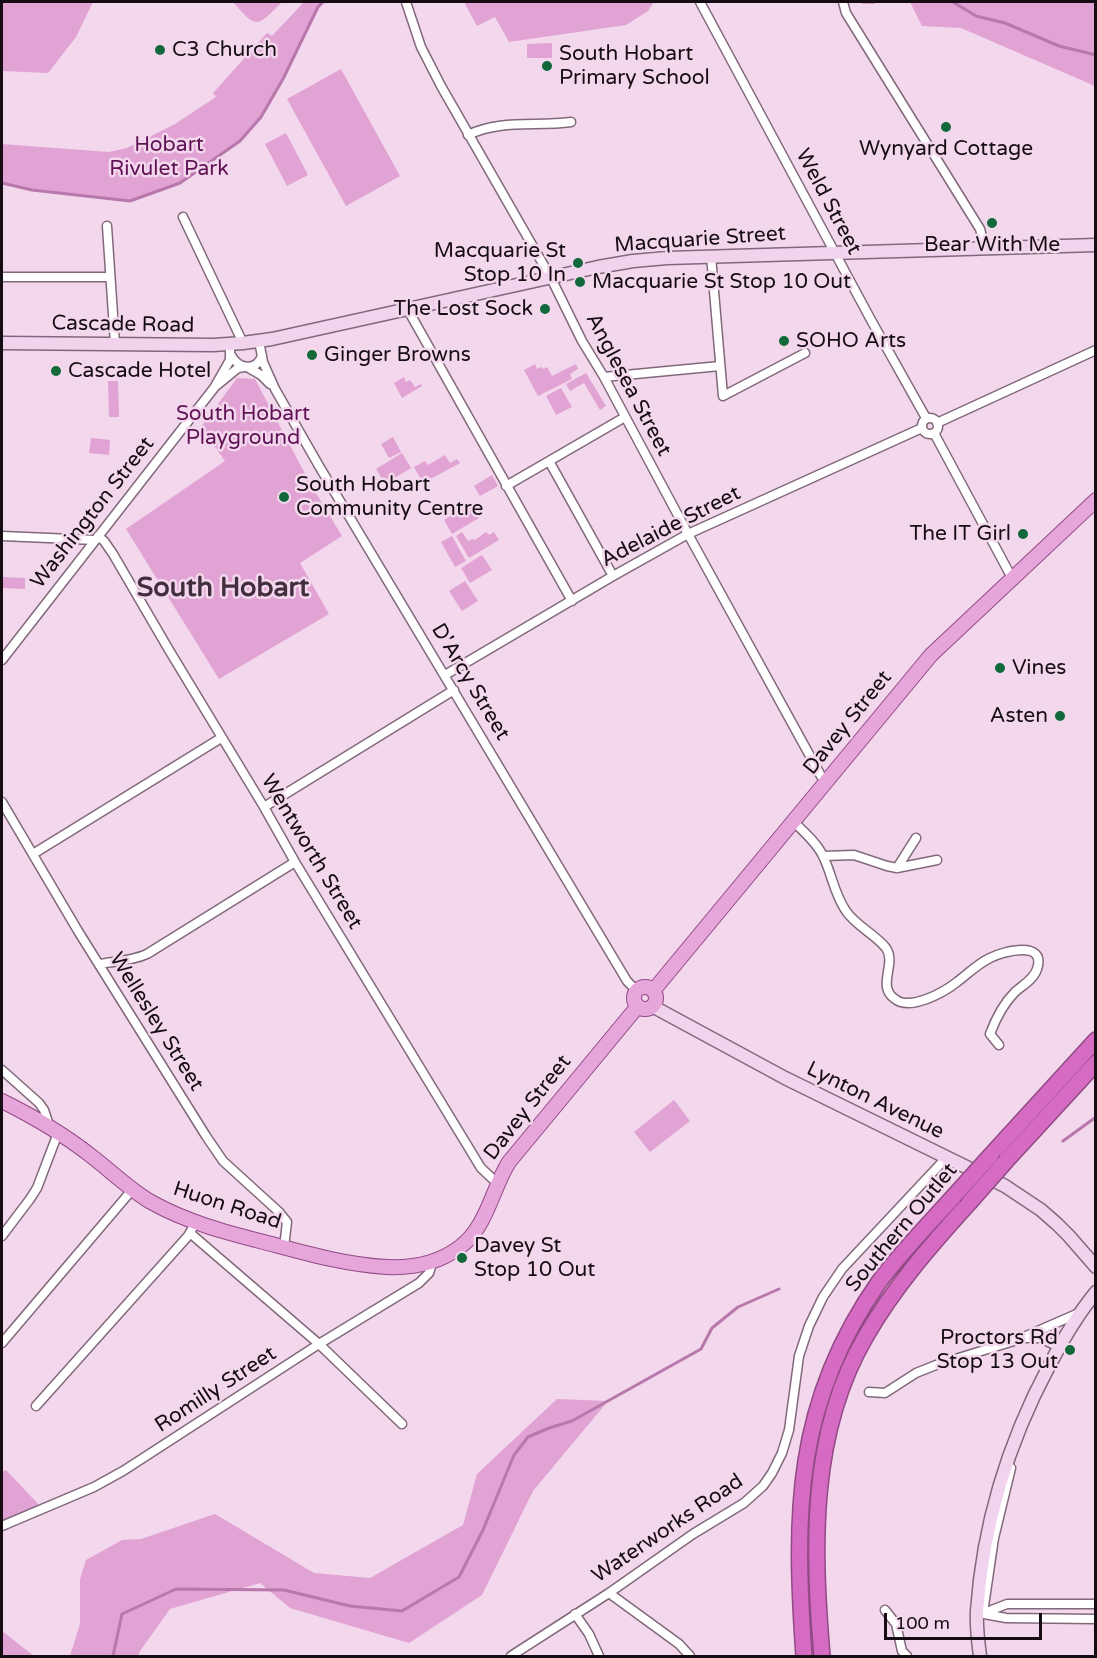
<!DOCTYPE html>
<html>
<head>
<meta charset="utf-8">
<style>
	body { margin:0 }
	#map { position:relative; width:1097px; height:1658px; overflow:hidden; background:#f3d7ec; font-family:"Varela Round",sans-serif }
	canvas { display:block }
	.frame { position:absolute; inset:0; border:3px solid #160d14; pointer-events:none }
	.scale { position:absolute; left:884px; top:1613px; width:158px; height:27px; box-sizing:border-box; border:3px solid #160d14; border-top:0; padding-left:8px; font-size:18px; line-height:21px; white-space:nowrap; color:#160d14; -webkit-text-stroke:4px #f3d7ec; paint-order:stroke }
</style>
</head>
<body>
<div id="map">
<canvas width="1097" height="1658"></canvas>
<div class="frame"></div>
<div class="scale">100 m</div>
</div>
<script>
const context = document.querySelector('canvas').getContext('2d');
context.lineJoin = 'round';
function fillPath(path, color) {
  context.fillStyle = color;
  context.fill(path, 'evenodd');
}
function trace(path, color, width, dash) {
  context.strokeStyle = color;
  context.lineWidth = width;
  context.lineCap = dash ? 'butt' : 'round';
  context.setLineDash(dash || []);
  context.stroke(path);
}
function write(font, color, halo, rows, align = 'center') {
  context.font = font + ' "Varela Round",sans-serif';
  context.lineWidth = 5;
  context.setLineDash([]);
  context.textBaseline = 'middle';
  context.strokeStyle = halo;
  context.fillStyle = color;
  for (const [text, x, y, turn = 0] of rows) {
    context.save();
    context.translate(x, y);
    context.rotate((+turn || 0) * Math.PI / 180);
    context.textAlign = isNaN(turn) ? turn : align;
    if (halo) context.strokeText(text, 0, 0);
    context.fillText(text, 0, 0);
    context.restore();
  }
}
fillPath(new Path2D(`
	M2,2H93L76,37L48,73L2,71Z
	M233,2H282C257,27 257,30 233,2Z
	M304,2H323L318,7L283,79L261,117L240,141L180,183L130,201L32,190L2,183V144L109,152L127,148L175,124L216,97L213,93L267,33L272,36Z
	M464,2H654L648,11L626,25L509,42L495,17L477,26Z
	M910,2H1095V86L961,28L922,26Z
	M552,43V58H527V44Z
	M341,69L400,176L346,206L287,99Z
	M286,133L308,175L287,186L265,144Z
	M535,364L537,369L541,367L543,369L547,367L552,376L576,364L578,369L570,374L572,379L538,396L524,370Z
	M586,373L606,406L600,410L584,383L570,391L566,384Z
	M404,377L406,382L410,380L415,387L421,384L422,386L402,398L394,383Z
	M237,378L255,379L311,485L342,536L300,563L329,614L219,679L126,529L225,461L201,427Z
	M108,381H118L119,417H109Z
	M561,388L572,407L556,415L546,396Z
	M393,437L401,452L389,458L381,444Z
	M91,438L110,440L109,455L89,453Z
	M402,453L411,468L385,484L376,469Z
	M445,455L450,463L457,459L460,463L423,483L414,467L425,461L428,465Z
	M492,475L498,486L480,496L474,486Z
	M476,501L479,506L474,509L479,518L452,534L444,520Z
	M462,532L468,541L472,539L475,540L486,532L489,535L494,532L499,540L469,558L456,536Z
	M452,536L466,561L455,567L441,542Z
	M482,555L492,570L470,583L461,568Z
	M2,577L25,578V589L2,588Z
	M465,581L478,601L462,611L449,591Z
	M674,1100L690,1121L650,1152L634,1132Z
	M557,1399L608,1401L533,1491L482,1595L409,1643L290,1608L260,1583L170,1609L140,1651L138,1656H70L80,1624V1579L86,1560L122,1540L141,1539L215,1514L314,1573L370,1578L463,1525L477,1474Z
	M6,1470L43,1509L2,1524V1472Z
	M2,1631L34,1656H2Z`), '#e1a2d4');
trace(new Path2D(`
	M863,2H874
	M953,2L976,16L1005,23L1059,46L1096,55
	M2,183L32,190L130,201L180,183L240,141L261,117L283,79L318,7L323,2
	M1063,1141L1096,1117
	M113,1656L122,1614L176,1589L284,1590L350,1606L402,1611L459,1577L483,1530L514,1455L528,1437L549,1428L572,1421L701,1349L712,1328L738,1307L779,1289`), '#b878ab', 3);
const street = new Path2D(`
	M406,2L421,47L441,86L551,278L582,341L604,377L688,534L821,776L828,781
	M700,2L871,320L926,418
	M843,2L846,13L980,229L985,248
	M468,135C501,119 536,127 571,122
	M183,217L243,343
	M107,226L115,344
	M711,256L723,396L805,353
	M2,277H110
	M408,310L572,601
	M259,341L263,362L275,389L319,466L627,981L637,991
	M231,355C238,369 256,372 262,356
	M247,367L261,375L270,384
	M604,377L720,366
	M216,386L238,368L245,367
	M922 426a8 8 0 1 1 16 0a8 8 0 1 1-16 0Z
	M937,423L1096,350
	M934,433L1012,578
	M549,461L613,576
	M506,486L625,417
	M2,536L95,540
	M98,536L104,541L113,554L169,650L264,807L295,862L481,1168L497,1183
	M2,660L214,388L230,360V345
	M445,675L613,576L688,534L922,428
	M2,802L78,931L206,1136L223,1161L279,1212L287,1222L284,1247
	M264,807L454,690
	M794,822C804,832 817,843 823,856C832,874 834,894 846,911C856,926 875,934 886,948C897,964 876,986 895,999C910,1011 943,993 957,982C968,974 977,964 990,958C1003,951 1047,940 1037,969C1034,979 1023,985 1015,992C1003,1004 996,1018 990,1034L999,1045
	M33,854L221,738
	M823,856L854,855L887,866L897,868L937,860
	M897,868L916,838
	M99,964C116,961 132,961 147,954L295,862
	M2,1070L39,1103L44,1110L50,1128
	M190,1233L319,1344L402,1424
	M2,1236L30,1199L37,1188L58,1133
	M1027,1338H1040L1059,1347
	M2,1343L132,1190
	M869,1392L885,1393L916,1373L936,1365L1017,1340L1079,1313
	M36,1406L188,1236L192,1229
	M2,1526L94,1487L123,1471L319,1344L419,1283L429,1273L433,1261
	M609,1593L679,1644L690,1656
	M885,1610L896,1624L902,1651L907,1656
	M979,1613L1006,1618L1096,1619
	M983,1613L994,1538L1011,1468
	M984,1613L1007,1604H1096
	M575,1614L589,1634L599,1656
	M511,1656L609,1593L693,1534L744,1503L763,1486L772,1473L782,1453L789,1430L799,1356L809,1326L823,1297L842,1269L946,1158`);
const secondary = new Path2D(`
	M2,343L213,345L243,343L272,339L598,267L633,261L667,258L1096,245
	M652,1006L785,1078L1005,1186L1041,1210L1057,1224L1069,1236L1096,1267
	M980,1656C978,1641 976,1626 977,1611C983,1525 1009,1441 1049,1366C1063,1339 1077,1315 1096,1292`);
const primary = new Path2D(`
	M634 998a11 11 0 1 1 22 0a11 11 0 1 1-22 0Z
	M653,991L931,655L1096,500
	M2,1101C32,1116 63,1134 90,1155C111,1171 129,1189 151,1202C190,1224 233,1234 275,1245C312,1255 349,1265 387,1267C412,1268 439,1263 460,1247C487,1227 492,1189 509,1162L638,1006`);
const highway = new Path2D(`
	M991,1155L1096,1040
	M1006,1161L1096,1063
	M804,1656C794,1515 794,1403 879,1282C901,1252 929,1224 954,1196
	M822,1656C813,1548 809,1433 866,1336C894,1287 931,1245 969,1203`);
trace(street, '#81697b', 11);
trace(secondary, '#81697b', 15);
trace(primary, '#924a85', 16);
trace(highway, '#924a85', 18);
trace(street, '#fff', 8);
trace(secondary, '#f2d3ed', 12);
trace(primary, '#e6a6da', 14);
trace(highway, '#d56bc2', 15);
const highwayBridge = new Path2D(`
	M954,1196L991,1155
	M969,1203L1006,1161`);
trace(highwayBridge, '#924a85', 18, []);
trace(highwayBridge, '#d56bc2', 15);
for (const [x, y, r, color] of [
	[160,50,6,"#10683b"],
	[547,66,6,"#10683b"],
	[946,127,6,"#10683b"],
	[992,223,6,"#10683b"],
	[578,263,6,"#10683b"],
	[580,282,6,"#10683b"],
	[545,309,6,"#10683b"],
	[784,341,6,"#10683b"],
	[312,355,6,"#10683b"],
	[56,371,6,"#10683b"],
	[284,497,6,"#10683b"],
	[1023,534,6,"#10683b"],
	[1000,668,6,"#10683b"],
	[1060,716,6,"#10683b"],
	[462,1258,6,"#10683b"],
	[1070,1350,6,"#10683b"]
]) {
  const dot = new Path2D();
  dot.arc(x, y, r, 0, 2 * Math.PI);
  context.fillStyle = color;
  context.fill(dot);
  trace(dot, '#f3d7ec', 2);
}
write('21px', '#160d14', '#f3d7ec', [
	["C3 Church",172,50],
	["South Hobart",559,54],
	["Primary School",559,78],
	["Wynyard Cottage",946,149,"center"],
	["Bear With Me",992,245,"center"],
	["Macquarie St",566,251,"right"],
	["Stop 10 In",566,275,"right"],
	["Macquarie St Stop 10 Out",592,282],
	["The Lost Sock",533,309,"right"],
	["SOHO Arts",796,341],
	["Ginger Browns",324,355],
	["Cascade Hotel",68,371],
	["South Hobart",296,485],
	["Community Centre",296,509],
	["The IT Girl",1011,534,"right"],
	["Vines",1012,668],
	["Asten",1048,716,"right"],
	["Davey St",474,1246],
	["Stop 10 Out",474,1270],
	["Proctors Rd",1058,1338,"right"],
	["Stop 13 Out",1058,1362,"right"]
], 'left');
write('21px', '#5f1255', '#f3d7ec', [
	["Hobart",169,145],
	["Rivulet Park",169,169],
	["South Hobart",243,414],
	["Playground",243,438]
]);
write('21px', '#160d14', '#f3d7ec', [
	["Weld Street",828,202,62],
	["Macquarie Street",700,240,-4],
	["Cascade Road",123,325,1],
	["Anglesea Street",628,385,62],
	["Washington Street",93,513,-52],
	["Adelaide Street",671,527,-27],
	["D'Arcy Street",470,682,59],
	["Davey Street",848,723,-51],
	["Wentworth Street",311,852,59],
	["Wellesley Street",156,1022,58],
	["Lynton Avenue",875,1101,26],
	["Davey Street",528,1108,-52],
	["Huon Road",227,1206,18],
	["Southern Outlet",902,1228,-50],
	["Romilly Street",216,1390,-33],
	["Waterworks Road",668,1529,-34]
]);
write('bold 27px', '#432e3f', '#f3d7ec', [
	["South Hobart",223,589]
]);
</script>
</body>
</html>
